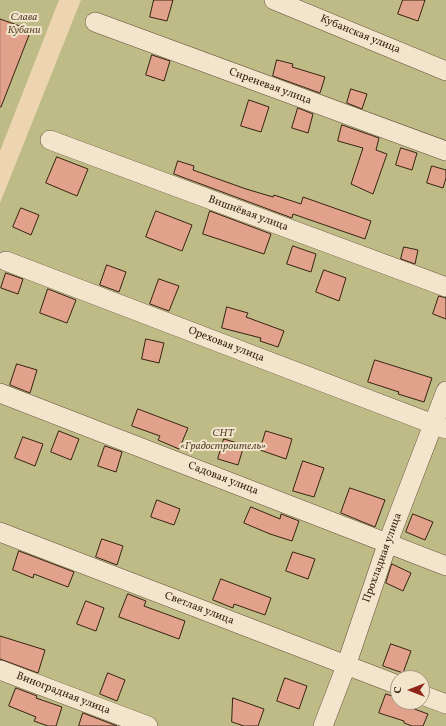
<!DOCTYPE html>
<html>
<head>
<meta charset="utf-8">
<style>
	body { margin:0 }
	#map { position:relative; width:446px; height:726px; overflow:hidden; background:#ecd5b0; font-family:Vollkorn,serif }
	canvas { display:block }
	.north { position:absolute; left:390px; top:670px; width:40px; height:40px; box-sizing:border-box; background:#f3e4cc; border:1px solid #a89782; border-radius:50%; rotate:270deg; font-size:11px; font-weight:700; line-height:16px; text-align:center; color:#372412 }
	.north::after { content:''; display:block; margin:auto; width:14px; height:18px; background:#8f2418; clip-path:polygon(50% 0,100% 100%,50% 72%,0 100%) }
</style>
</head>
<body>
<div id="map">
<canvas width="446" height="726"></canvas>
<div class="north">С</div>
</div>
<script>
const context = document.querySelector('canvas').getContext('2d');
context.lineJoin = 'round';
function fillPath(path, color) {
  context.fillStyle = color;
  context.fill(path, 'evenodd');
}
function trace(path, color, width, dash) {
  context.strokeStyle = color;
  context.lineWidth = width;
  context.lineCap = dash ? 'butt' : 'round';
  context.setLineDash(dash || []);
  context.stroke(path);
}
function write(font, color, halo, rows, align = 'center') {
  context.font = font + ' Vollkorn,serif';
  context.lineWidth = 4;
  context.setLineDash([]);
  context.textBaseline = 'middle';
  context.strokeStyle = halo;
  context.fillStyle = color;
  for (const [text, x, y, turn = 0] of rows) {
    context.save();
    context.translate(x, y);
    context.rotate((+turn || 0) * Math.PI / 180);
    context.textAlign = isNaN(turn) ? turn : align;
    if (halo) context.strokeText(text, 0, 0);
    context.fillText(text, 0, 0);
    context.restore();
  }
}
fillPath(new Path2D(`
	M0,0H59L0,151Z
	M81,0H446V726H0V203ZM398,678H422V702H398Z`), '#bebb87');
const building = new Path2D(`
	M154,0H173L167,21L150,17Z
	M403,0H425L418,21L398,14Z
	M0,19L31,30L1,107H0Z
	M152,55L170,61L164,81L146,75Z
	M277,60L293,64L292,67L325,77L320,93L273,76Z
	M351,89L367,94L362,109L347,103Z
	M249,100L269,107L261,132L241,126Z
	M298,108L313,114L308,133L292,128Z
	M342,125L379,138L376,150L387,154L373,194L351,184L363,148L338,141Z
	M401,148L417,153L412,170L396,165Z
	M57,157L88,169L77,196L46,183Z
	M178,161L194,166L193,170L246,189L273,197L274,195L301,204L303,197L371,221L365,239L293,214L292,218L174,174Z
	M432,166L446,170V178L443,188L427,183Z
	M21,208L39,215L31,235L13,227Z
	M156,211L192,225L182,251L146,237Z
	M210,211L271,234L264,254L203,234Z
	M293,246L316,254L311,272L287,264Z
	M404,247L418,250L415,264L401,259Z
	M107,265L126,272L119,292L100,285Z
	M324,270L346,278L339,301L316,292Z
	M6,273L23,279L18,294L1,288Z
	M159,279L179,286L169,311L150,304Z
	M48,289L76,300L67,323L40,313Z
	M439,296L446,298V319L433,314Z
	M227,307L248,313L246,317L284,331L278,347L260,341L261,338L222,328Z
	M146,339L164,343L159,363L142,359Z
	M375,360L432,378L424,402L398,394L399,392L368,382Z
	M17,364L37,370L30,393L10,385Z
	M138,409L188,428L179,449L158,440L160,436L132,426Z
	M59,431L79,439L71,460L51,452Z
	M266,431L292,439L286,459L260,450Z
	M23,437L43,444L35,466L15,458Z
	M224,439L244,445L238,465L218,459Z
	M105,446L122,452L116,472L98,466Z
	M303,461L324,468L314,497L293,491Z
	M350,488L385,500L375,527L341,513Z
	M157,500L180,509L174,525L151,517Z
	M251,507L280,519L281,514L299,521L292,541L270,534L244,523Z
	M413,514L433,522L425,540L406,532Z
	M102,539L123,546L117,565L96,557Z
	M19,551L74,572L68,587L34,574L33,578L13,570Z
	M293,552L315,559L308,579L286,571Z
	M392,564L411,573L403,591L386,583Z
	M221,579L271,598L265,615L234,604L233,608L213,600Z
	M128,594L146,601L144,606L185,621L179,639L119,617Z
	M86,601L104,608L96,631L77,624Z
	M0,636L45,650L38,673L0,659Z
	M391,644L411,651L403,673L383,666Z
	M108,673L125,680L117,701L100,694Z
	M285,678L307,686L299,709L277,701Z
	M16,688L37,696L36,698L62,707L56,726H48L34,721L36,717L9,706Z
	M386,694L398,698V703L428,714L423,726H412L404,723V721L379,713Z
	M233,698L264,709L258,726H244L232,722Z
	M83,713L117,726H79Z`);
fillPath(building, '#e1a18b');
trace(building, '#372412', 1);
const minor = new Path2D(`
	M274,0L446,71
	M95,22L446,151
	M50,140L446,287
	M6,261L446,429
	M0,393L446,566
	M0,532L398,685
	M0,670L148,726
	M422,695L446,704
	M323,726L346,666L388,542L446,391`);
trace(minor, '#64503a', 20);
trace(minor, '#f3e4cc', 19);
write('italic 11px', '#594a2f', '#f3e4cc', [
	["Слава",24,18],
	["Кубани",24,31],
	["СНТ",223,434],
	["«Градостроитель»",223,447]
]);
write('11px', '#372412', '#f3e4cc', [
	["Кубанская улица",360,35,22],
	["Сиреневая улица",270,87,20],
	["Вишнёвая улица",248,214,20],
	["Ореховая улица",226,345,21],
	["Садовая улица",223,479,21],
	["Прохладная улица",383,558,-70],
	["Светлая улица",199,609,21],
	["Виноградная улица",63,694,21]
]);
</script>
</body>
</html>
